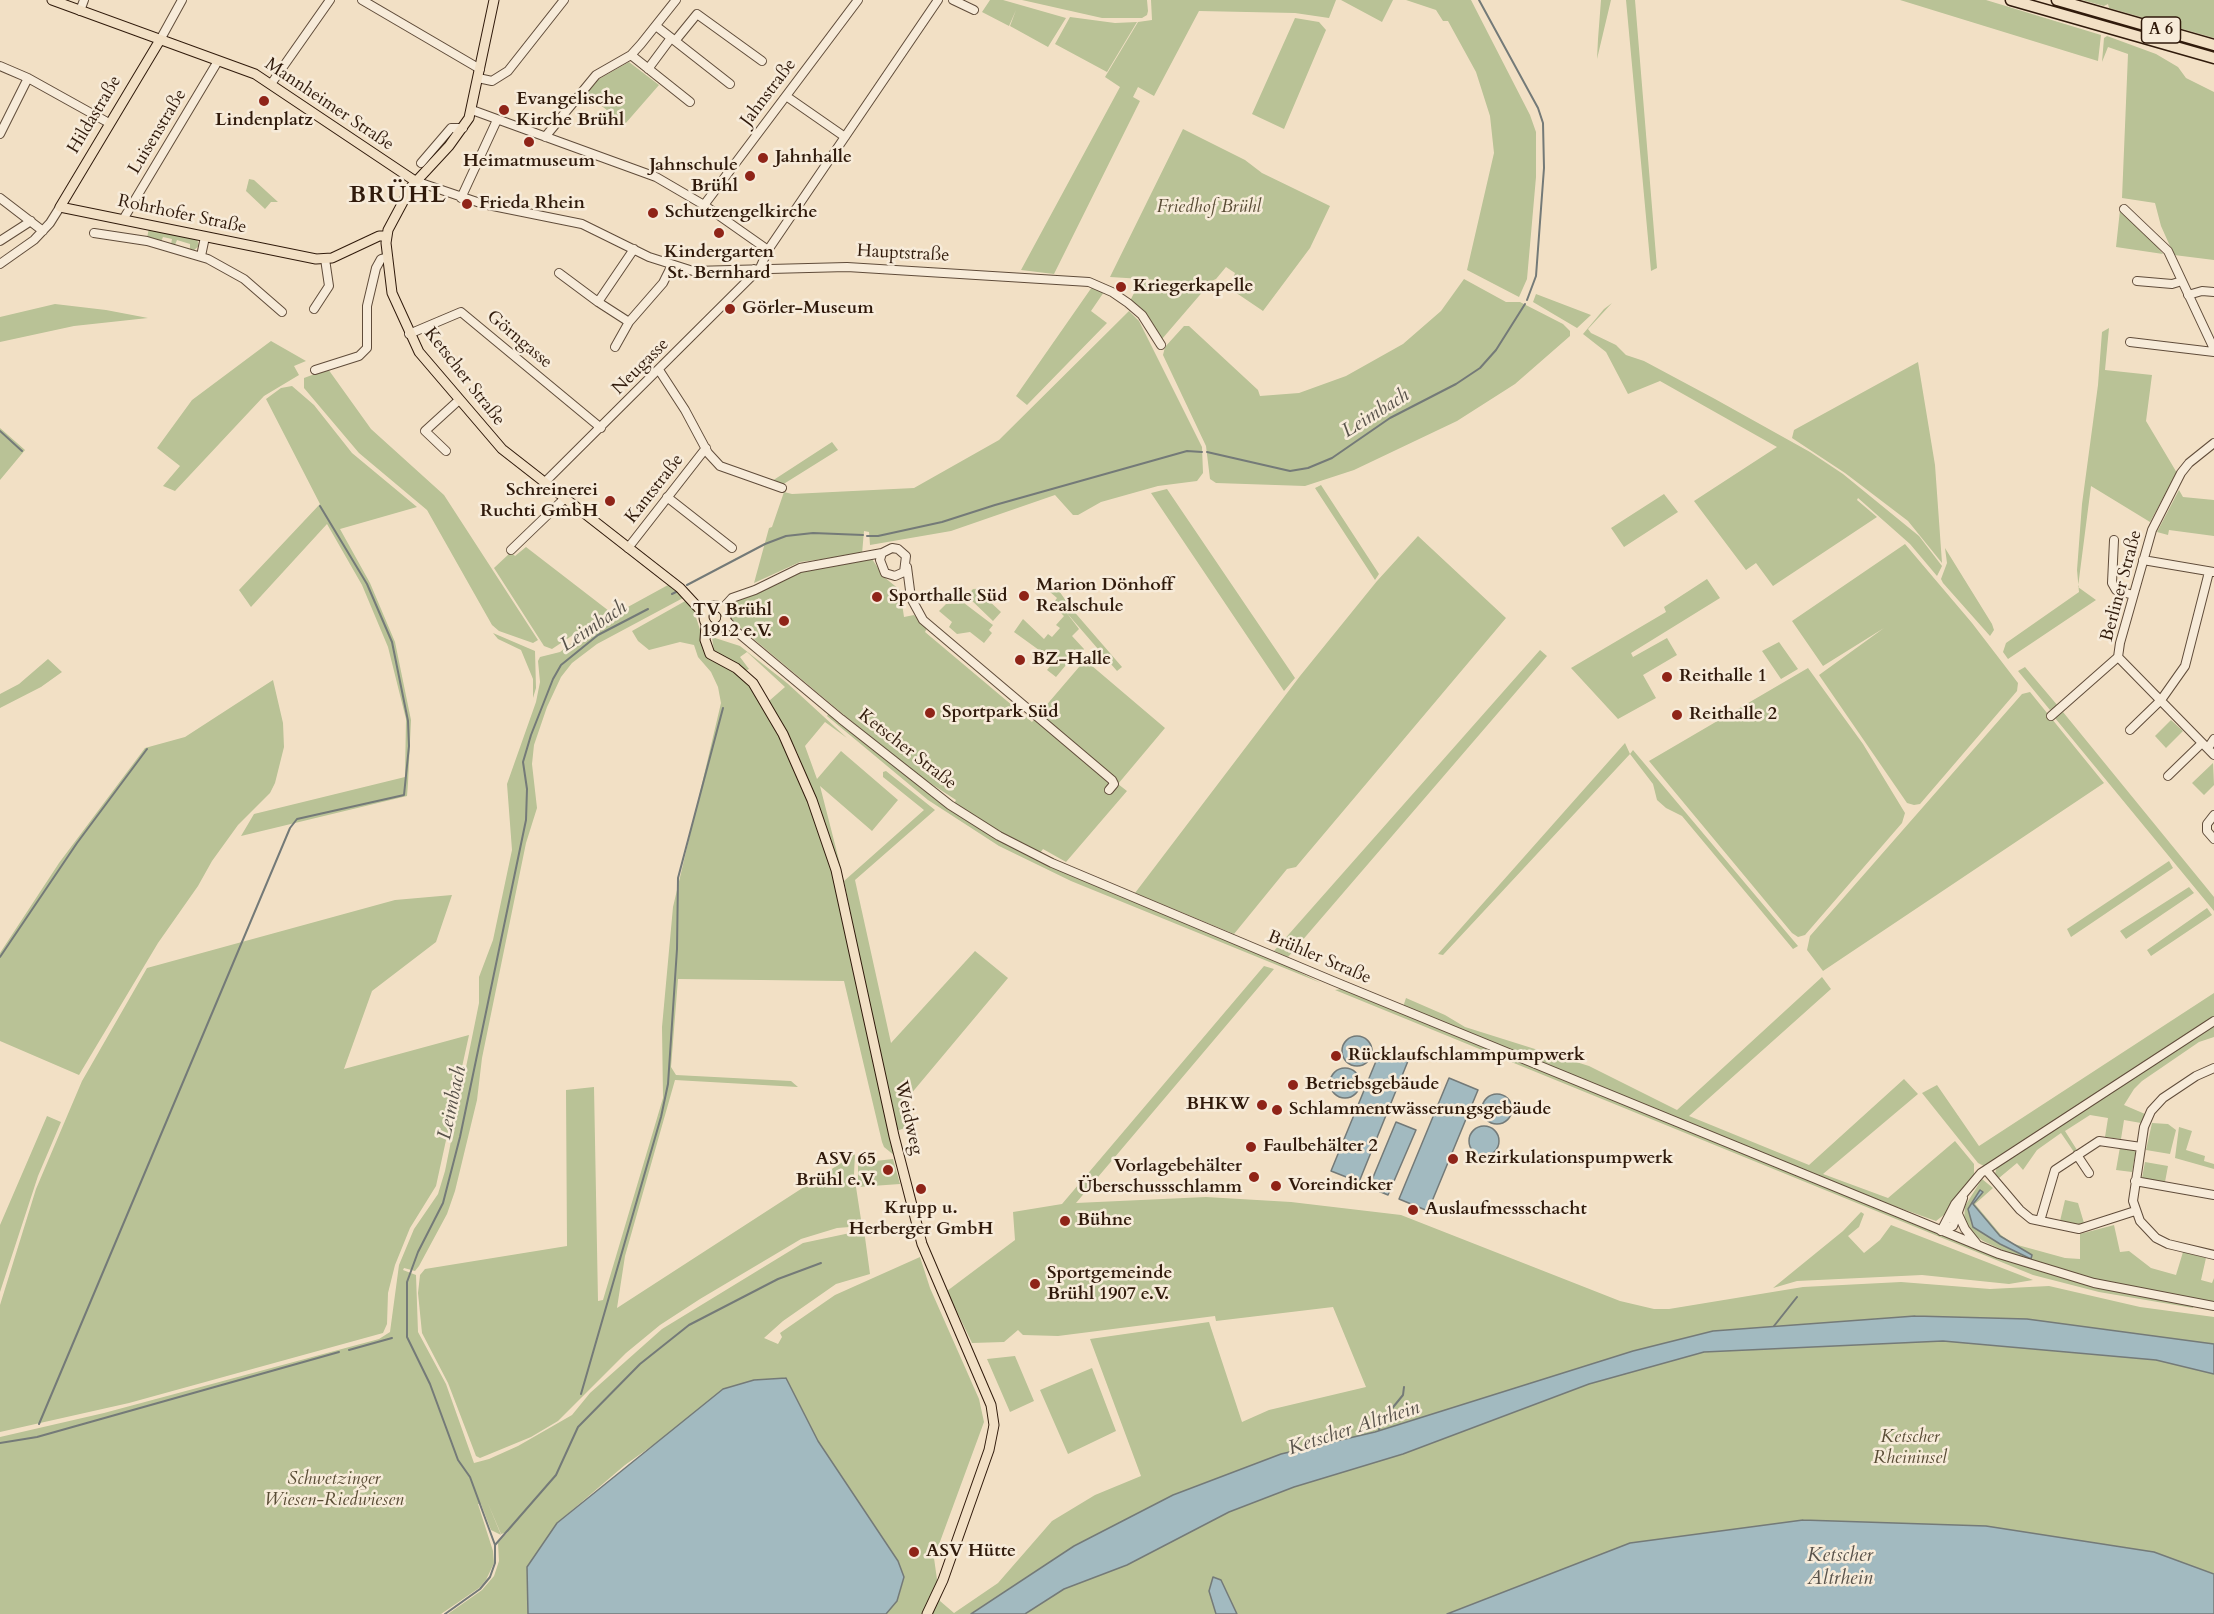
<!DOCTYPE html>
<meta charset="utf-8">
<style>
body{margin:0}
canvas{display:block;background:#f2e0c5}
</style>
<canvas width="2214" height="1614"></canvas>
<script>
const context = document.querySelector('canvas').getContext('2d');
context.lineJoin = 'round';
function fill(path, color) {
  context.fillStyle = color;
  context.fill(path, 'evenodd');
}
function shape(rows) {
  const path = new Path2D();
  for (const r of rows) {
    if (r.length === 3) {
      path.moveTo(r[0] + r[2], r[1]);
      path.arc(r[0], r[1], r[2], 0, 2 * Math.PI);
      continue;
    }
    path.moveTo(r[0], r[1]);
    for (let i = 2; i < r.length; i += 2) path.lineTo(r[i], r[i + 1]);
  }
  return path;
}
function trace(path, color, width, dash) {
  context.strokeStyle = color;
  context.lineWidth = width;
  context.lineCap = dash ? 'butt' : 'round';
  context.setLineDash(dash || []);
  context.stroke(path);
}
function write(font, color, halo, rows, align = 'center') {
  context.font = font + ' Cardo,serif';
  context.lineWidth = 5;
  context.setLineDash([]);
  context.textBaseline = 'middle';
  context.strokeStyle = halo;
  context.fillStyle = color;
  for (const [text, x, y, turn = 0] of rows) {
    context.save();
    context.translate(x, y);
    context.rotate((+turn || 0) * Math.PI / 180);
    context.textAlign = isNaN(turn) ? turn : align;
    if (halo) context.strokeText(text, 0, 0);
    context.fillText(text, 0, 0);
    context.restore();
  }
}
fill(shape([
 [990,0,1003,0,1066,18,1048,47,1010,26,1016,10,1009,26,982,12],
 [1022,0,1147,0,1148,11,1147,15,1142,18,1102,18],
 [1151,0,1336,0,1329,18,1295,13,1199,11,1154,96,1138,87,1133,97,1140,101,1054,274,1021,270,1120,87,1105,77,1138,22,1152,20],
 [1341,0,1393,0,1382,22],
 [1406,0,1471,0,1530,115,1536,132,1536,177,1527,279,1519,297,1467,270,1494,153,1490,116,1476,72,1448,21,1443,21,1436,10],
 [1601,0,1611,0,1597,59,1598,39],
 [1626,0,1635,0,1657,268,1651,271],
 [1900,0,1986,0,2101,35,2098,61],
 [2082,0,2214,0,2214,38,2109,8,2108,4,2104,6],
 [1070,17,1115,23,1137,22,1107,72,1055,44],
 [1295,18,1319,22,1326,30,1284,129,1252,114],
 [2107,36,2156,54,2178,67,2186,78,2214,92,2214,260,2174,255,2161,226,2155,203,2122,198,2128,54,2108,47,2102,62,2104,38],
 [629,62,659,85,625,124,586,94,599,79],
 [1183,129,1245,160,1262,173,1330,206,1310,248,1263,311,1229,288,1235,273,1226,267,1216,279,1207,283,1110,277],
 [249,179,254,180,278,202,271,202,265,209,246,191],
 [2120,210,2154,243,2163,254,2116,247],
 [149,228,197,239,199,246,194,250,190,249,190,244,177,240,175,245,171,244,172,239,163,237,161,242,147,238],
 [1464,279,1506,302,1520,302,1563,324,1570,331,1570,336,1515,384,1457,421,1354,470,1305,486,1216,483,1210,479,1206,446,1163,355,1165,347,1184,326,1189,326,1258,390,1260,396,1299,393,1346,376,1403,344,1441,311],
 [1136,282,1201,287,1205,289,1162,339,1157,338,1130,301,1135,291],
 [1092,287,1104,292,1091,311,1107,323,1027,405,1016,396],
 [1536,294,1591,315,1577,328,1533,302],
 [1612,303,1588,329,1591,333,1616,345,1626,355,1644,361,1715,399,1810,452,1843,474,1919,536,1942,566,1937,576,1910,544,1858,498,1857,500,1877,517,1773,586,1756,563,1746,570,1694,501,1777,447,1660,381,1628,394,1606,352,1583,334,1604,309],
 [55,304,106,310,148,318,74,326,0,342,0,317],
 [1129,311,1139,321,1202,447,1203,473,1197,481,1158,486,1101,502,1078,515,1073,515,1055,495,951,531,870,545,869,532,864,531,862,554,800,562,754,583,769,528,772,527,784,492,792,494,914,488,999,440],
 [2109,328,2105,370,2152,375,2146,421,2177,473,2150,522,2091,486,2078,587,2096,600,2008,659,2003,652,2006,643,2079,592,2077,570,2082,504,2098,385,2102,332],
 [271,341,306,361,294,366,299,375,264,396,175,491,163,486,180,466,157,448,192,400],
 [1918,362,1935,465,1942,563,1908,521,1845,473,1792,438,1794,430],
 [328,369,371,429,444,495,538,640,533,643,499,631,492,625,427,510,359,453,304,388,304,378],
 [292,386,314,405,352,453,417,507,340,529,370,583,395,642,411,720,408,783,407,796,241,836,254,814,405,777,406,719,388,647,362,585,327,524,251,607,239,590,320,504,266,399,281,388],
 [0,428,25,450,0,480],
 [832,442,838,450,782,485,772,481],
 [1321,485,1379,574,1375,580,1315,488],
 [1167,489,1295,678,1284,691,1151,493],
 [2179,490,2183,497,2214,500,2214,536,2169,530,2168,535,2157,532],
 [1664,494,1678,512,1624,547,1611,528],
 [1418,536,1506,618,1296,867,1287,869,1234,934,1135,893,1300,676,1377,581],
 [1905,544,1972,623,2018,683,2017,691,1920,804,1914,805,1907,803,1819,675,1884,628,1823,666,1792,621],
 [526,547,609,611,552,649,544,646,494,568,511,552,515,556],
 [1945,548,1992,624,1994,630,1990,636,1943,583,1941,579,1947,563],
 [870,556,884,577,900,590,904,617,914,615,927,628,925,632,1032,722,1085,660,1165,728,1118,784,1127,791,1066,862,1043,849,1040,853,1017,842,954,804,956,800,907,768,731,620,732,606,739,599,801,571],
 [1050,578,1071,608,1122,667,1117,671,1066,612,1079,629,1072,636,1084,649,1074,661,1071,659,1056,677,1047,670,1052,664,1048,661,1050,658,1014,632,1023,619,1044,639,1048,634,1052,637,1060,628,1056,625,1064,616,1052,605,1057,598,1043,586],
 [1707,579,1720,598,1631,653,1633,657,1667,638,1677,655,1643,675,1656,698,1618,719,1571,668,1666,612,1664,607],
 [668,585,683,598,597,644,572,663,561,677,547,707,534,745,532,764,537,808,526,843,482,1058,477,1100,455,1191,447,1214,419,1266,415,1271,404,1268,403,1270,416,1275,418,1332,446,1384,474,1463,489,1459,518,1446,572,1415,590,1393,662,1329,803,1243,864,1230,870,1274,836,1284,783,1321,764,1338,778,1344,782,1337,780,1333,835,1295,920,1257,930,1288,979,1399,984,1422,934,1558,940,1601,954,1613,998,1583,1052,1521,1095,1495,1141,1476,1090,1339,1209,1322,1242,1422,1269,1410,1366,1387,1333,1307,1216,1321,1215,1316,1058,1336,1023,1335,1018,1330,1004,1342,972,1343,947,1291,1015,1240,1013,1212,1062,1204,1264,966,1274,969,1076,1203,1206,1197,1291,1202,1401,1215,1620,1301,1654,1309,1669,1309,1803,1287,1901,1282,1990,1289,2049,1286,2140,1307,2214,1317,2214,1614,886,1614,897,1601,904,1578,898,1561,818,1441,786,1378,688,1420,625,1465,557,1523,528,1614,448,1614,482,1590,494,1576,499,1561,498,1543,508,1532,501,1534,487,1501,501,1535,491,1530,481,1504,478,1504,493,1551,494,1563,486,1580,479,1588,441,1614,0,1614,0,1437,104,1413,379,1339,390,1332,399,1265,414,1229,438,1194,445,1171,479,1003,479,977,493,940,512,850,507,784,536,702,540,682,538,661,540,657,560,652,595,625],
 [993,588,993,593,988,594,987,599,1001,612,993,621,967,596,973,589],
 [687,600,693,608,702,636,705,654,712,661,733,671,747,682,774,724,803,784,831,863,895,1156,884,1147,882,1142,844,981,678,979,671,1067,676,1075,791,1081,798,1087,675,1080,625,1256,617,1308,855,1154,854,1174,862,1226,837,1228,801,1239,700,1299,660,1325,626,1353,558,1421,531,1437,480,1458,476,1456,448,1383,422,1333,418,1293,420,1275,425,1269,567,1246,566,1090,594,1087,598,1301,603,1300,663,1098,662,1027,673,907,721,703,718,687,711,672,698,657,694,645,680,642,649,650,638,641,632,631],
 [964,603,993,625,989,630,992,633,984,643,970,632,957,634,949,627,952,622,939,611,946,604],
 [493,633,535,651,536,688,533,698,533,679,521,650,498,639],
 [712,637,740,646,787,683,847,738,825,722,805,746,817,779,841,751,898,800,872,831,820,786,841,868,797,752,769,701,785,687,747,652,740,657,749,669,745,671,714,652],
 [1779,642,1798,669,1781,679,1762,651],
 [1540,650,1547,656,1288,957,1274,951],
 [48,659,62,672,41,687,0,708,0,694,19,684],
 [2025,667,2058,706,2050,710,2018,671],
 [1808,668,1863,744,1905,813,1902,823,1805,935,1798,937,1792,933,1649,761],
 [273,680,283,723,284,747,275,783,270,793,238,825,212,861,198,886,158,943,79,1075,0,1041,0,953,59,863,145,748,185,737],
 [2030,692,2104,783,1823,971,1807,950,1810,936,2022,694],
 [2063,712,2214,897,2214,911,2055,718],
 [829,713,960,816,1003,842,1056,869,1271,958,1321,983,1071,881,999,846,928,800,827,716],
 [2171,720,2183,731,2166,748,2155,736],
 [1625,743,1630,754,1633,750,1798,946,1793,949,1682,816,1666,808,1657,800,1653,784,1630,754,1443,955,1438,954],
 [2213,763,2214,785,2204,795,2192,783],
 [886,771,935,810,855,880,891,1043,975,951,1008,978,905,1101,906,1113,912,1122,911,1126,896,1131,844,881,924,810,883,777,883,772],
 [2169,861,2173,868,2071,937,2067,929],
 [2189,887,2194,893,2126,939,2120,931],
 [452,895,436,942,372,991,344,1069,469,1035,436,1186,410,1228,395,1265,388,1293,387,1324,383,1333,129,1403,0,1432,0,1305,36,1189,82,1081,147,968,395,900],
 [2207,908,2212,915,2151,956,2147,950],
 [1822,977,1831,989,1689,1116,1809,1165,1904,1079,1918,1094,1823,1174,1888,1198,1955,1141,1974,1164,1974,1176,1945,1214,1936,1221,1883,1202,1403,1007,1406,998,1445,1015,1465,1027,1589,1066,1677,1110],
 [1341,989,1984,1252,2060,1277,2194,1304,2193,1308,2099,1292,2033,1275,1335,990],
 [2214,993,2214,1016,1984,1166,1978,1163,1922,1093,1937,1085,1979,1146],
 [2214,1024,2214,1037,2199,1042,2142,1081,2134,1089,2124,1105,2145,1114,2141,1123,2124,1120,2121,1139,2105,1137,2108,1118,2090,1115,2065,1131,2077,1150,2074,1152,2061,1133,2037,1150,2023,1170,2017,1163,1999,1178,1995,1174,1997,1166],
 [47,1116,61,1122,38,1176,0,1292,0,1225],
 [2152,1123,2168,1124,2176,1130,2170,1154,2146,1150],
 [2179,1127,2192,1131,2186,1150,2205,1156,2204,1161,2214,1164,2214,1169,2175,1158],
 [2120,1147,2136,1149,2132,1172,2116,1170],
 [893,1159,900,1184,858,1187,858,1163],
 [2145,1162,2168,1166,2165,1182,2142,1178],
 [1982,1179,1993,1188,1975,1204,2001,1235,2014,1244,2065,1258,2080,1259,2080,1234,2114,1225,2120,1252,2129,1251,2151,1268,2176,1275,2183,1252,2206,1258,2201,1280,2212,1283,2214,1278,2214,1302,2078,1276,2024,1260,1983,1241,1971,1233,1964,1220,1965,1206],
 [2065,1200,2078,1203,2084,1223,2078,1225,2060,1221],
 [1861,1212,1864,1214,1859,1227,1848,1236,1864,1253,1880,1240,1891,1225,2033,1280,2009,1284,1922,1275,1797,1281,1773,1288,1843,1231],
 [1015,1356,1034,1401,1010,1412,987,1359],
 [1092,1368,1116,1431,1068,1454,1040,1390]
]), '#b9c296');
const water = shape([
 [1357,1051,15],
 [1381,1049,1408,1061,1359,1182,1331,1171,1381,1049],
 [1345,1083,15],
 [1449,1078,1478,1090,1428,1211,1399,1199,1449,1078],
 [1497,1109,15],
 [1396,1122,1416,1130,1388,1195,1369,1187,1396,1122],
 [1484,1141,15],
 [1980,1190,1983,1192,1973,1204,2000,1236,2032,1255,2031,1259,2000,1244,1973,1227,1968,1209,1980,1190],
 [1915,1316,2027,1319,2214,1344,2214,1374,2156,1360,1943,1341,1704,1352,1589,1384,1403,1454,1294,1487,1229,1512,1127,1565,1064,1589,1025,1614,971,1614,1074,1546,1173,1495,1281,1454,1375,1432,1633,1351,1713,1331,1915,1316],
 [786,1378,818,1441,898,1561,904,1577,897,1601,886,1614,528,1614,527,1567,557,1523,723,1389,754,1380,786,1378],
 [1803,1520,1986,1526,2154,1552,2214,1574,2214,1614,1447,1614,1630,1543,1803,1520],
 [1213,1577,1221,1580,1237,1614,1216,1614,1209,1591,1213,1577]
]);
fill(water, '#a2bac0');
trace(water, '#747a78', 1.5);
trace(shape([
 [1479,0,1538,108,1543,123,1544,168,1536,276,1527,300],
 [0,431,22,451],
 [1207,452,1290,471,1308,468,1332,458,1390,418,1456,384,1480,368,1496,350,1525,304],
 [867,536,878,536,942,522,995,505,1187,451,1202,452],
 [687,585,765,544,786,536,813,533,863,535],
 [672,594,676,592],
 [0,957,77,843,147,749],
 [1774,1326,1797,1297],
 [349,1350,392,1338],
 [581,1394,661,1117,668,1084,677,949,678,878,723,708],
 [39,1424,290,828,297,819,404,795,409,746,408,721,392,642,367,584,320,506],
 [1379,1430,1381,1422,1403,1395,1404,1387],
 [0,1443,37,1437,339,1352],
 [495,1545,556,1475,578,1427,640,1364,689,1325,778,1279,821,1263],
 [445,1614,480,1589,490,1577,495,1563,495,1545,470,1477,458,1460,430,1384,407,1337,407,1282,418,1252,443,1203,460,1137,526,820,527,789,523,762,531,735,553,679,561,665,598,635,648,609]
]), '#747a78', 2);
const minor = shape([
 [362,0,480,69],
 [953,0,974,10],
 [80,11,84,0],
 [656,26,730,84],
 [160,40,182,0],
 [675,41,697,14,762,61],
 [631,55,690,102],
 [0,66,28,78,109,123],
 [648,69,671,38],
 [478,78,492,81,508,71,564,0],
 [271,84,330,0],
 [786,96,845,137],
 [472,110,656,177,704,205,768,250],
 [0,134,28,78],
 [545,137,596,75,631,55,641,44,676,0],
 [421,163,451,128,463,128],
 [415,181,483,204,582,224,649,257,693,271,847,267,1089,282,1112,292,1128,303,1142,315,1161,345],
 [0,198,43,231],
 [461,198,497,120],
 [704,205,858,0],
 [2124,209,2168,251,2214,349],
 [124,218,218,61],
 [94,233,147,241,208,259,244,279,282,312],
 [0,241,31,221],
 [634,249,598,302,629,322,663,283,672,265],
 [201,256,205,237],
 [0,264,34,240,50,223,60,207],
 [760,268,768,250,938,0],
 [559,273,598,302],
 [2137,281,2172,284,2182,281],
 [2188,295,2202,291,2214,292],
 [314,309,329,286,325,259],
 [409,334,461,312,601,428],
 [2130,342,2214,352],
 [615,347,629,322],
 [315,370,359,356,367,348,367,306,376,268,381,259,388,257],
 [659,370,685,410,708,453,720,466,782,488],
 [2214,443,2189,463,2181,473,2152,530,2120,643,2118,657,2214,755],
 [446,451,425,431,459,400],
 [544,483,752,276,754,269],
 [667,497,732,548],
 [2114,540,2112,583,2116,590,2133,595],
 [628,548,706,448],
 [511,550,564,499],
 [2143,560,2214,572],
 [907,567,911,598,923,620,1112,780,1114,784,1109,790],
 [722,609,732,598,755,590,800,568,882,553,892,548,898,549,906,556,904,572,895,576,885,573,880,560,882,553],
 [725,619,737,632,841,719,950,805,999,836,1052,863,1333,981,1999,1254,2094,1283,2214,1306],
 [2051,716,2118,657],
 [2130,730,2161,700,2185,666,2209,572],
 [2208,748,2214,739],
 [2168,776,2201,744],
 [2214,815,2207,824,2207,831,2214,839],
 [2214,1068,2196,1076,2163,1098,2151,1111,2144,1127,2133,1201,2140,1221,2156,1238,2168,1244,2214,1255],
 [2077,1155,2089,1173],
 [1986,1170,2020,1210,2031,1219,2079,1229,2135,1211],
 [2135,1181,2214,1195],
 [1958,1214,1965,1229,1977,1244],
 [2040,1221,2055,1170,2099,1141,2141,1147],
 [1942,1230,1953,1226,1963,1198],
 [1941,1231,1955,1204,1981,1173,2214,1021]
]);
const major = shape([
 [52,0,255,74,415,181],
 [494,0,469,118,449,146,411,187,388,230,386,243,392,293,419,352,502,449,680,588,704,614],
 [160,40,60,207,316,259,332,258,379,236,387,236],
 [715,617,11],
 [706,624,705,640,710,654,736,668,753,683,783,734,812,800,836,870,894,1136,922,1244,991,1405,994,1425,989,1450,943,1580,927,1614]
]);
const highway = shape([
 [2011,0,2214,58],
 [2057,0,2214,45]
]);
trace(minor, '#604c3a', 10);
trace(major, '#301a0b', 11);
trace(highway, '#301a0b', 13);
trace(minor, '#f7ebd9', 8);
trace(major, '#f2e0c5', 9);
trace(highway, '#f2e0c5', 10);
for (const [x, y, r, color] of [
 [264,101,6,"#8f2418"],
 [504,110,6,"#8f2418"],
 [529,142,6,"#8f2418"],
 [763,158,6,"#8f2418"],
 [750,176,6,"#8f2418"],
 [467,204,6,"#8f2418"],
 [653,213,6,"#8f2418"],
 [719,233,6,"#8f2418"],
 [1121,287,6,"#8f2418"],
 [730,309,6,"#8f2418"],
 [610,501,6,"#8f2418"],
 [1024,596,6,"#8f2418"],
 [877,597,6,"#8f2418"],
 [784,621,6,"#8f2418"],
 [1020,660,6,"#8f2418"],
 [1667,677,6,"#8f2418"],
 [930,713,6,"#8f2418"],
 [1677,715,6,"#8f2418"],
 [1336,1056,6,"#8f2418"],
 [1293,1085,6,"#8f2418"],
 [1262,1105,6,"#8f2418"],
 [1277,1110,6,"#8f2418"],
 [1251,1147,6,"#8f2418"],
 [1453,1159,6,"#8f2418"],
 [888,1170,6,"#8f2418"],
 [1254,1177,6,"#8f2418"],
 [1276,1186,6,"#8f2418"],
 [921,1189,6,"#8f2418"],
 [1413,1210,6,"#8f2418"],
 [1065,1221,6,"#8f2418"],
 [1035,1284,6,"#8f2418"],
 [914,1552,6,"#8f2418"]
]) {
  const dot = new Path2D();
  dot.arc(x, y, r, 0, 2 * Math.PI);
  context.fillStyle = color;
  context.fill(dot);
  trace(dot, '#f7ebd9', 2);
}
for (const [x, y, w] of [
 [2161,30,39]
]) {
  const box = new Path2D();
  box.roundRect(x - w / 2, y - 13, w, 26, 4.5);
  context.fillStyle = '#f7ebd9';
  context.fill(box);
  trace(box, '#301a0b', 1.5);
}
write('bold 16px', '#301a0b', null, [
 ["A 6",2161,30]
]);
write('18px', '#301a0b', '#f7ebd9', [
 ["Jahnstraße",769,93,-53],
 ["Mannheimer Straße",329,105,34],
 ["Hildastraße",95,115,-59],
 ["Luisenstraße",158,132,-59],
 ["Rohrhofer Straße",182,215,12],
 ["Hauptstraße",903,254,3],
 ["Görngasse",519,340,40],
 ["Neugasse",641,367,-45],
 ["Ketscher Straße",464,377,52],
 ["Kantstraße",655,489,-52],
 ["Berliner Straße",2122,586,-75],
 ["Ketscher Straße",907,750,38],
 ["Brühler Straße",1319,958,23],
 ["Weidweg",908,1118,77]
]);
write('bold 18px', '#301a0b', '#f7ebd9', [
 ["Evangelische",516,100],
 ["Kirche Brühl",516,121],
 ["Lindenplatz",264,121,"center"],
 ["Jahnhalle",775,158],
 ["Heimatmuseum",529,162,"center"],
 ["Jahnschule",738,166,"right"],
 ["Brühl",738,187,"right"],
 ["Frieda Rhein",479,204],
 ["Schutzengelkirche",665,213],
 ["Kindergarten",719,253,"center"],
 ["St. Bernhard",719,274,"center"],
 ["Kriegerkapelle",1133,287],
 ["Görler-Museum",742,309],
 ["Schreinerei",598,491,"right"],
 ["Ruchti GmbH",598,512,"right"],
 ["Marion Dönhoff",1036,586],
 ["Realschule",1036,607],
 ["Sporthalle Süd",889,597],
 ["TV Brühl",772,611,"right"],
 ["1912 e.V.",772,632,"right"],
 ["BZ-Halle",1032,660],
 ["Reithalle 1",1679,677],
 ["Sportpark Süd",942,713],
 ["Reithalle 2",1689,715],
 ["Rücklaufschlammpumpwerk",1348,1056],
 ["Betriebsgebäude",1305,1085],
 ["BHKW",1250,1105,"right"],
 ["Schlammentwässerungsgebäude",1289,1110],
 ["Faulbehälter 2",1263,1147],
 ["Rezirkulationspumpwerk",1465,1159],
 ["ASV 65",876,1160,"right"],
 ["Brühl e.V.",876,1181,"right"],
 ["Vorlagebehälter",1242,1167,"right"],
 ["Überschussschlamm",1242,1188,"right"],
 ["Voreindicker",1288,1186],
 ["Krupp u.",921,1209,"center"],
 ["Herberger GmbH",921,1230,"center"],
 ["Auslaufmessschacht",1425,1210],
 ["Bühne",1077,1221],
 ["Sportgemeinde",1047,1274],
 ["Brühl 1907 e.V.",1047,1295],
 ["ASV Hütte",926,1552]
], 'left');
write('italic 18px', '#594c35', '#f7ebd9', [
 ["Friedhof Brühl",1209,208],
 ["Ketscher",1910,1438],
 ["Rheininsel",1910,1459],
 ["Schwetzinger",334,1480],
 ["Wiesen-Riedwiesen",334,1501]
]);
write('italic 20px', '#58524a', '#f7ebd9', [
 ["Leimbach",1376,414,-32],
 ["Leimbach",594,627,-34],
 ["Leimbach",453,1103,-78],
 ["Ketscher Altrhein",1354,1429,-18],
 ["Ketscher",1840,1556],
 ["Altrhein",1840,1579]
]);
context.letterSpacing = '1.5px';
write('bold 24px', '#301a0b', '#f7ebd9', [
 ["BRÜHL",398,196]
]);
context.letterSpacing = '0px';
</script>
